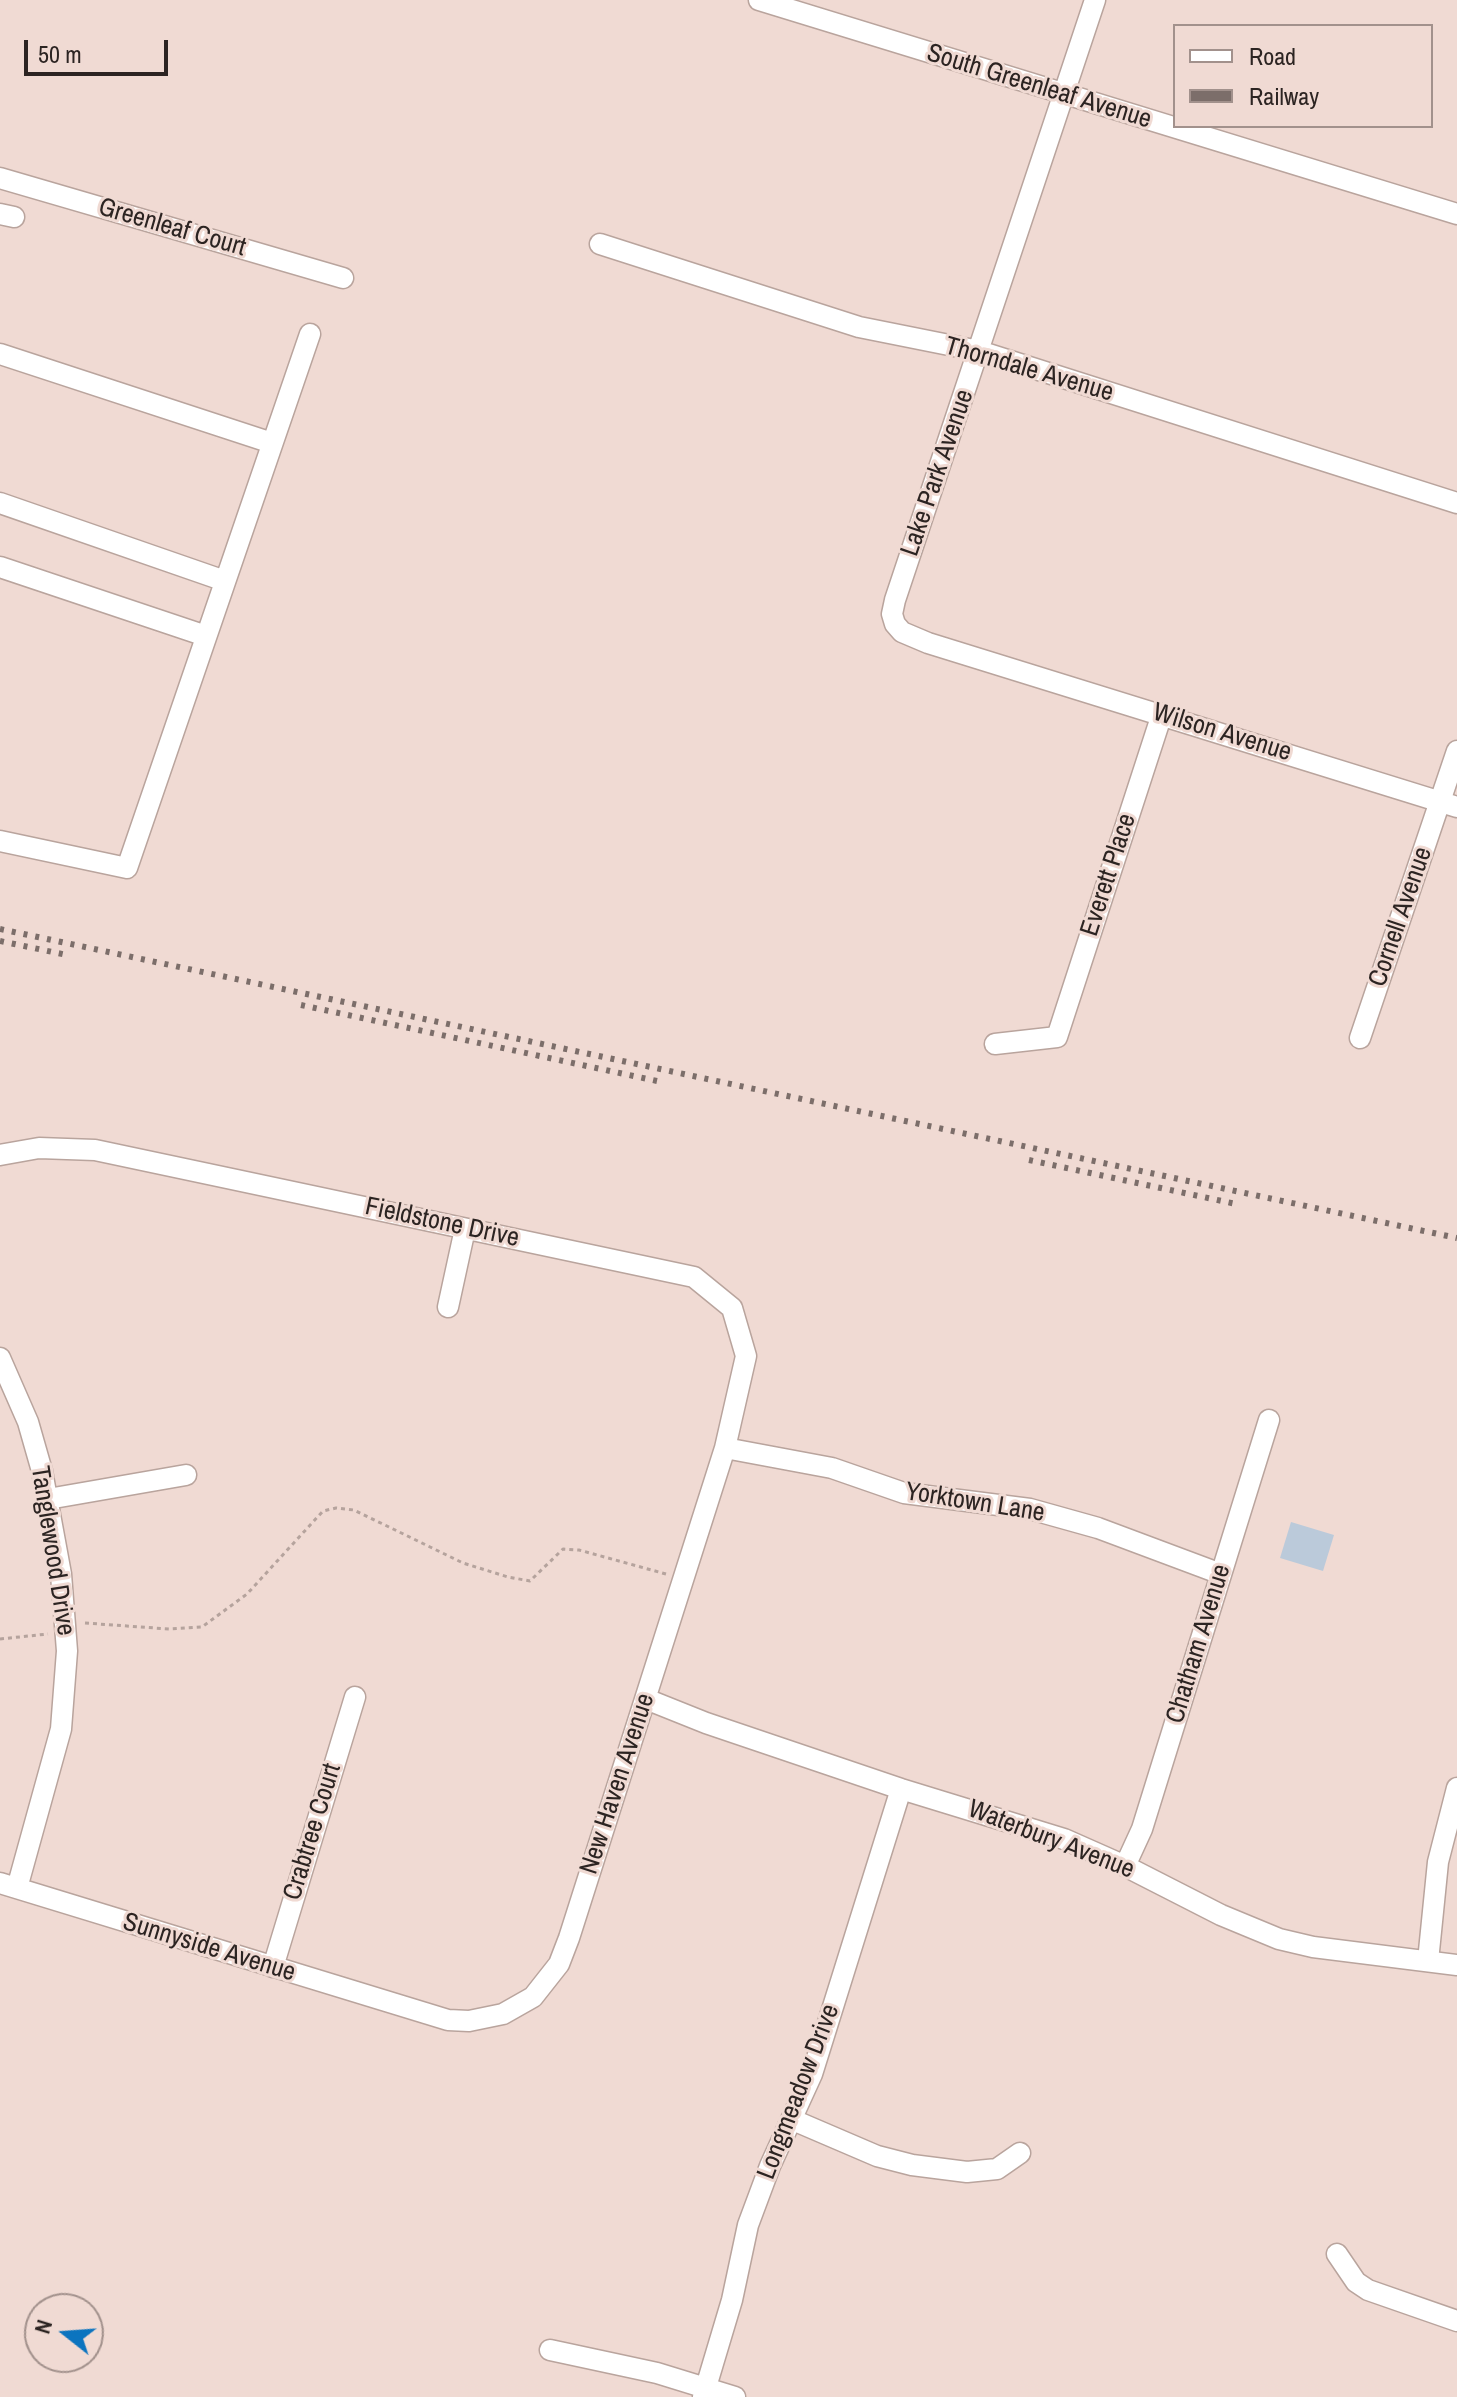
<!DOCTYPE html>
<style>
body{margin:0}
#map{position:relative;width:1457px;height:2397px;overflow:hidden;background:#f0dad3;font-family:"Archivo Narrow",sans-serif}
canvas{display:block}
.legend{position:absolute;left:1173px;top:24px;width:260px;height:104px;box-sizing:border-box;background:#f0dad3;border:2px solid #a2918c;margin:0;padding:10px 14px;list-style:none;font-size:24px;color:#2c2422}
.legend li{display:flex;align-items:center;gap:16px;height:40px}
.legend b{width:40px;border:2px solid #a2918c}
.north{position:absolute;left:24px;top:2293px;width:80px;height:80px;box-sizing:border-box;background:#f0dad3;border:2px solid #a2918c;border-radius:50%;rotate:287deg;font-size:22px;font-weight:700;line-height:32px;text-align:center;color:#2c2422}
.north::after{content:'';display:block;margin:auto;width:28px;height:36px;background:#0c74bf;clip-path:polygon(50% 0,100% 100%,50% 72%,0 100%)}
.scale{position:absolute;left:24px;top:40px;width:144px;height:36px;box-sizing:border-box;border:4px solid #2c2422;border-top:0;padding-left:10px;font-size:24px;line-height:28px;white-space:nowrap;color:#2c2422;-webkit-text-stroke:6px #f0dad3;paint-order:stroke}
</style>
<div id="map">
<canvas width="1457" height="2397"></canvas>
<ul class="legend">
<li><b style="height:10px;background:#fff"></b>Road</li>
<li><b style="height:10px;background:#7c6e6a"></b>Railway</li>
</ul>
<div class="north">N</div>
<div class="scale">50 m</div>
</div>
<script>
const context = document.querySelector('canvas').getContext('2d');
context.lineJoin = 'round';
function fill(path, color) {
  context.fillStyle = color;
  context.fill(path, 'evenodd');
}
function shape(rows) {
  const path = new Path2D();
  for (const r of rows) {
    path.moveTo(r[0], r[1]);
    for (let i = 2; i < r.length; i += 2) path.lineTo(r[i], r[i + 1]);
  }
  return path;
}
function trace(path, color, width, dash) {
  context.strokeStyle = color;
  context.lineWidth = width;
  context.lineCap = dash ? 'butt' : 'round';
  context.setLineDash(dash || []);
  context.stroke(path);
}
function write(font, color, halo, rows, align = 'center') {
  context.font = font + ' "Archivo Narrow",sans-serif';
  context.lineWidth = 6;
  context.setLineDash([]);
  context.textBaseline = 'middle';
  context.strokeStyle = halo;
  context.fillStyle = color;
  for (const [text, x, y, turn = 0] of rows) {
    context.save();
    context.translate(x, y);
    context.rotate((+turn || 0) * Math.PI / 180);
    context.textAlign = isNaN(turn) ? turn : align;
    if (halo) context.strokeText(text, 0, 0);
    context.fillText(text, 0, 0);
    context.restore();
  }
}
fill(shape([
 [1291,1522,1334,1535,1323,1571,1280,1558]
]), '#bbcada');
const minor = shape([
 [759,0,1457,214],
 [1095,0,895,600,892,614,895,624,902,632,928,643,1457,807],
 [0,178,343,278],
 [0,214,14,217],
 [600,244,859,327,979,351,1457,503],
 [0,354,272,443],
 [0,503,225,581],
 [0,567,206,636],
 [0,841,127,868,310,334],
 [1360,1038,1457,751],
 [995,1044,1057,1037,1162,714],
 [0,1155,39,1148,95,1150,694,1277,732,1308,746,1356,725,1448,569,1938,559,1964,533,1997,503,2014,469,2021,448,2020,0,1883],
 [448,1307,465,1229],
 [0,1358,28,1422,42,1471,61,1574,67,1651,61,1729,17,1888],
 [725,1448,832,1468,904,1493,1030,1509,1098,1528,1221,1574],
 [48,1499,186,1475],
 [646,1699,706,1723,901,1789,1064,1839,1125,1866,1221,1915,1279,1939,1313,1947,1457,1965],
 [1125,1866,1142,1829,1269,1420],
 [1428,1961,1438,1862,1457,1788],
 [273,1967,355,1697],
 [793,2120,877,2156,912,2165,967,2172,997,2169,1020,2153],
 [1337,2254,1356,2282,1368,2290,1457,2321],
 [550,2350,657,2373,735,2397],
 [703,2397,732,2300,748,2225,770,2166,812,2074,901,1789]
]);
trace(minor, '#b9a49d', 23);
trace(shape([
 [85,1623,169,1629,202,1627,247,1594,323,1511,336,1508,354,1510,463,1563,508,1577,530,1581,563,1549,579,1550,666,1574],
 [0,1639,48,1634]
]), '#b5a39d', 3, [4, 4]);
trace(minor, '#fff', 20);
trace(shape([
 [0,929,1457,1238],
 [0,941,67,955],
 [301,1005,657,1081],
 [1029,1160,1236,1204]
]), '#7c6e6a', 6, [4, 8]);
write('26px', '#2c2422', '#f0dad3', [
 ["South Greenleaf Avenue",1039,87,17],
 ["Greenleaf Court",172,228,16],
 ["Thorndale Avenue",1029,370,16],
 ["Lake Park Avenue",938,473,-71],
 ["Wilson Avenue",1222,733,17],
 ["Everett Place",1109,875,-72],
 ["Cornell Avenue",1401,917,-71],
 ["Fieldstone Drive",442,1223,12],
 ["Yorktown Lane",975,1503,9],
 ["Tanglewood Drive",52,1551,81],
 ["Chatham Avenue",1199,1644,-73],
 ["New Haven Avenue",618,1784,-72],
 ["Crabtree Court",313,1832,-73],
 ["Waterbury Avenue",1051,1840,21],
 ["Sunnyside Avenue",209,1948,17],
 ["Longmeadow Drive",799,2092,-69]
]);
</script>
